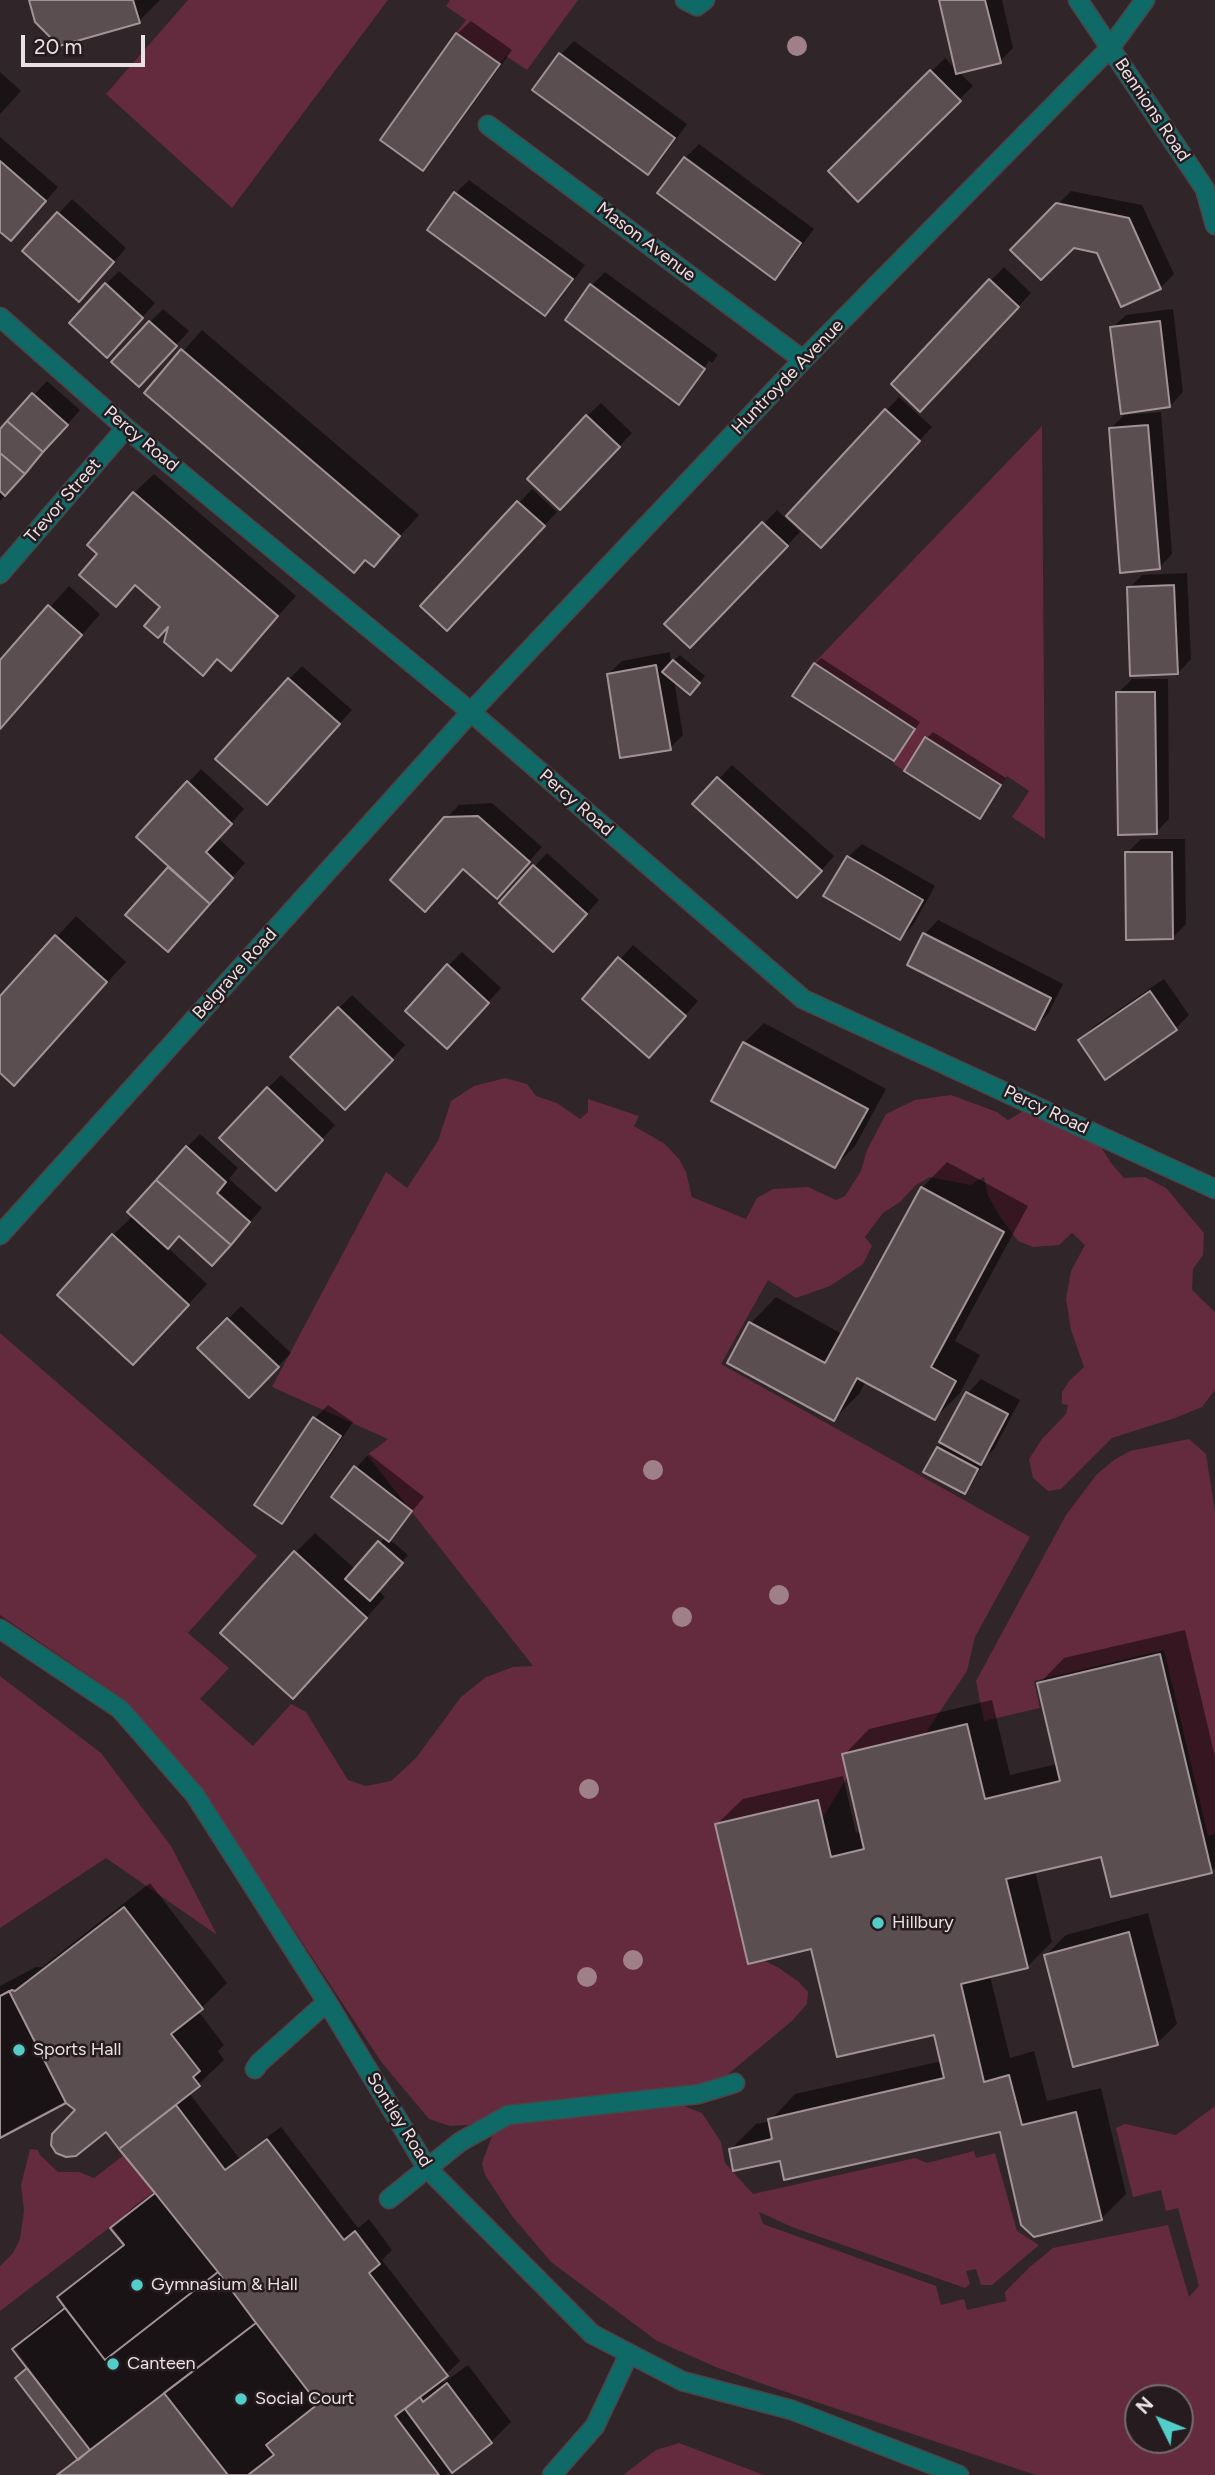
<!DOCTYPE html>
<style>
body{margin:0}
#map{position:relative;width:1215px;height:2475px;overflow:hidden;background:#302528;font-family:Figtree,sans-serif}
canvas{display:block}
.north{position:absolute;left:1124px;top:2384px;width:70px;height:70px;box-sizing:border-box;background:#261b1e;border:2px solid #746a6d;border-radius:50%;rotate:313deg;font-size:19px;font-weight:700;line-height:28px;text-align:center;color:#e9e1e3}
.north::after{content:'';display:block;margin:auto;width:24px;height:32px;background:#53cdca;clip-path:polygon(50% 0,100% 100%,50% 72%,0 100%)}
.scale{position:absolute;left:21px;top:35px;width:124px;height:32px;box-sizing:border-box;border:4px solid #e9e1e3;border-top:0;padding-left:9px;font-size:21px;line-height:24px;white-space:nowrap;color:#e9e1e3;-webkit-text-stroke:5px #261b1e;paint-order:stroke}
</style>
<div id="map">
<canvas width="1215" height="2475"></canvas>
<div class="north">N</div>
<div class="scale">20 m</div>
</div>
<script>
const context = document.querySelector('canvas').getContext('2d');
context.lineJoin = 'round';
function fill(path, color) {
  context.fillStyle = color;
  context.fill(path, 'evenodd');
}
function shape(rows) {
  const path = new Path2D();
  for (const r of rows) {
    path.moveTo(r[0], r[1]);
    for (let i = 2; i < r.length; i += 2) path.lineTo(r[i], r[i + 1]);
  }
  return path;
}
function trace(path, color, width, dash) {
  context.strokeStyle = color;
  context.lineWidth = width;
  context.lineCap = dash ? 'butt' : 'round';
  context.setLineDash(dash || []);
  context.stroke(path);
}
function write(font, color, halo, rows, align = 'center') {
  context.font = font + ' Figtree,sans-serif';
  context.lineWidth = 5;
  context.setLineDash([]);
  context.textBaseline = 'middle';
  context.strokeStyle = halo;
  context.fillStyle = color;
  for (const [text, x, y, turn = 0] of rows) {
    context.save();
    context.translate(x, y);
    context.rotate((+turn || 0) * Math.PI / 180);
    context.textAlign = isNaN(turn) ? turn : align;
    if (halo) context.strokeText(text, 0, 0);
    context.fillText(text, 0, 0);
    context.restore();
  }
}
fill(shape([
 [188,0,388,0,232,208,106,94],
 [450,0,578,0,527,70,506,56,500,64,456,33,466,20,446,6],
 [1042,426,1045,839,1012,817,1029,791,1007,776,1001,785,926,737,904,771,893,763,915,728,814,663],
 [505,1078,527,1084,536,1096,557,1103,580,1119,588,1112,588,1099,639,1116,634,1126,665,1144,679,1159,686,1172,692,1197,746,1219,757,1198,773,1189,808,1187,836,1200,845,1196,861,1171,867,1150,886,1114,915,1100,951,1095,997,1112,1008,1120,1025,1110,1096,1139,1111,1163,1124,1178,1145,1177,1166,1188,1204,1233,1203,1255,1193,1269,1192,1290,1215,1312,1215,1390,1202,1407,1175,1418,1112,1438,1061,1489,1048,1491,1033,1478,1029,1459,1042,1439,1066,1414,1068,1405,1062,1404,1062,1392,1070,1380,1084,1367,1071,1330,1066,1299,1071,1271,1085,1245,1072,1233,1059,1245,1033,1247,1018,1241,1001,1218,988,1196,984,1177,970,1185,930,1177,916,1185,900,1202,883,1213,865,1237,872,1246,863,1264,830,1286,796,1298,768,1280,721,1364,1030,1537,975,1637,967,1671,925,1734,842,1754,847,1778,822,1819,817,1800,716,1824,747,1963,763,1960,779,1968,799,1982,808,1992,807,2004,792,2021,721,2080,695,2089,507,2108,468,2125,450,2126,429,2119,382,2063,206,1797,125,1700,0,1615,0,1333,257,1556,188,1633,229,1668,200,1699,253,1746,291,1704,306,1712,348,1780,366,1786,391,1781,416,1758,461,1697,486,1677,513,1667,533,1666,367,1455,388,1439,272,1387,386,1172,407,1188,438,1141,451,1101,474,1086],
 [1189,1439,1206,1454,1215,1511,1215,1834,1208,1836,1164,1650,1034,1681,1040,1708,984,1721,976,1681,1066,1515,1097,1474,1114,1460,1130,1451],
 [0,1676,101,1753,171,1846,217,1935,106,1858,0,1928],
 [676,2103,702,2113,721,2142,725,2163,753,2194,915,2158,927,2163,974,2151,976,2158,995,2153,1017,2231,1039,2245,992,2285,981,2285,976,2269,966,2271,970,2284,965,2288,792,2227,759,2212,763,2224,936,2286,941,2305,964,2299,967,2310,1006,2301,1005,2292,1031,2266,1053,2248,1168,2225,1189,2297,1199,2286,1178,2208,1166,2211,1161,2190,1133,2197,1116,2128,1125,2124,1176,2135,1215,2106,1215,2475,1036,2475,777,2389,718,2368,657,2341,551,2262,512,2216,485,2175,482,2163,492,2136,517,2120],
 [1138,2398,1180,2398,1180,2440,1138,2440],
 [30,2149,38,2150,40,2155,58,2172,79,2172,94,2178,124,2155,155,2193,0,2311,0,2266,13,2253,20,2239,24,2211,21,2185],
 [679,2443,764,2475,623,2475,656,2450]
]), '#642a3e');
fill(shape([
 [31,0,159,0,159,1,139,21],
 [940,0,1002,0,1013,48,1000,61,958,71,973,86,858,199,831,171,945,58,957,71],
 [471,21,512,50,436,155,423,169,382,140,457,34],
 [574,41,687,124,661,160,648,173,561,54],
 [0,72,21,91,0,114],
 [0,137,58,187,24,226,0,230],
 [699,144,814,229,788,264,775,277,659,193,685,158],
 [469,180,585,265,559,300,545,314,456,193],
 [1071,191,1142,205,1174,274,1160,288,1098,251,1074,246,1013,250],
 [72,199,126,248,93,286,25,251],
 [1004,267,1031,293,934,396,893,384],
 [119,271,155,303,120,342,106,284],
 [605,272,718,355,712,363,709,361,688,390,691,390,679,402,592,285],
 [163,309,189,331,152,371,150,322],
 [1173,309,1183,392,1170,406,1112,328,1126,315],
 [202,330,419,515,374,565,146,393],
 [47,381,80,410,0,501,0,432],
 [899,397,932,427,834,532,788,516],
 [601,403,632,433,560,508,587,416],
 [1161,412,1172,554,1159,568,1110,429,1124,415],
 [154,474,296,596,231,668,171,622,162,607,136,584,116,605,134,493],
 [532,489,557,512,461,615,423,606],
 [777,510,800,532,690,646,667,624],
 [1187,573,1191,659,1178,673,1129,588,1142,575],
 [69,586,100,614,0,730,0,663],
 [670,652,671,663,680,655,705,676,696,687,674,680,683,735,670,748,608,674,622,661],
 [821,658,920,722,894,759,815,664],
 [302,666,352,710,280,789,289,679],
 [1132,679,1168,679,1169,819,1156,832,1118,693],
 [933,732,1006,778,980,816,927,738],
 [732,765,834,856,811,882,695,804],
 [201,769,244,809,218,838,245,863,181,936,128,915,170,867,188,783],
 [492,803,542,847,510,883,464,867,445,819,459,805],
 [1141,839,1185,839,1186,924,1172,938,1127,853],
 [862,844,935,886,913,925,900,938,848,857],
 [547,853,599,900,566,936,534,867],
 [76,916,126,962,14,1083,0,1071,0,999],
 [938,920,1063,984,1048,1014,1034,1028,909,964,925,934],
 [633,945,698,1001,662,1042,584,999],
 [462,952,501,988,460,1033,448,966],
 [1164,979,1189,1015,1176,1028,1106,1078,1080,1041,1093,1027],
 [352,995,405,1045,359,1094,339,1008],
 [764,1023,886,1089,855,1146,835,1166,744,1043],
 [281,1075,335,1125,289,1175,268,1088],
 [200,1134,238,1168,229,1179,262,1208,225,1250,180,1234,167,1247,207,1284,153,1343,113,1235,133,1216,187,1147],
 [947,1162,1028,1206,955,1341,980,1355,960,1393,935,1418,866,1381,859,1394,834,1419,729,1362,751,1323,776,1297,842,1334,922,1188],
 [241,1306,291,1353,249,1396,200,1348],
 [981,1379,1020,1400,994,1449,981,1462,983,1463,971,1486,965,1492,938,1448,943,1443,968,1393],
 [328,1405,353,1422,295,1508,282,1522,314,1419],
 [369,1454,424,1497,389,1539,408,1555,378,1590,385,1597,313,1677,295,1553,315,1533,356,1570,385,1537,356,1468],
 [1185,1630,1215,1757,1215,1867,1211,1871,1103,1855,1035,1871,1052,1942,1027,1967,990,1976,1010,2058,1034,2051,1047,2101,1101,2088,1126,2194,1101,2219,1002,2130,782,2158,731,2149,756,2124,770,2121,795,2094,942,2061,935,2033,813,1947,717,1824,743,1799,843,1776,856,1833,862,1831,844,1755,869,1729,992,1700,1010,1775,1057,1764,1039,1684,1064,1658],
 [150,1883,227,1983,198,2011,224,2045,218,2051,224,2060,189,2093,239,2158,281,2127,358,2228,369,2219,392,2250,382,2260,460,2361,441,2379,443,2383,468,2365,511,2422,491,2442,446,2475,56,2475,78,2458,29,2368,15,2349,34,2329,65,2305,59,2297,79,2278,124,2243,113,2228,132,2208,155,2191,107,2130,66,2101,0,2136,0,1986,36,1967,42,1967],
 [1148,1913,1177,2024,1157,2043,1046,1955,1066,1935]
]), '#0007');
const building = shape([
 [29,0,133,0,140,23,59,46,35,22,29,0],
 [939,0,985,0,1001,63,956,74,939,0],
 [456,33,500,64,423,171,380,140,456,33],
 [559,53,675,138,648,175,532,90,559,53],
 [930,70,961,101,858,202,828,171,930,70],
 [684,157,801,243,775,280,657,193,684,157],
 [0,161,46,201,11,241,0,232,0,161],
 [454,192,573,279,545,316,427,230,454,192],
 [1056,203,1129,218,1161,289,1121,307,1097,253,1074,248,1041,280,1010,250,1056,203],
 [57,212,114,262,79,302,22,251,57,212],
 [989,279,1019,307,920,412,891,384,989,279],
 [105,283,143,318,107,358,69,323,105,283],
 [590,284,705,369,679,405,565,320,590,284],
 [149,321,177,346,139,387,111,362,149,321],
 [1160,321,1170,407,1121,414,1110,327,1160,321],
 [181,349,400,536,374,567,365,560,354,573,144,393,181,349],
 [32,393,68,425,43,452,7,421,32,393],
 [885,409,920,441,821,548,786,516,885,409],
 [586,415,620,447,560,510,527,479,586,415],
 [7,421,43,452,25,474,0,453,0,429,7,421],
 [1148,425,1160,569,1120,573,1109,428,1148,425],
 [0,453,25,474,5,496,0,491,0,453],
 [133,492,278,616,231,671,217,659,203,676,164,642,168,627,158,638,144,626,160,607,135,585,116,607,79,575,97,554,87,545,133,492],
 [517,501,545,526,447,631,420,606,517,501],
 [762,522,788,546,690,648,664,624,762,522],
 [1174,585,1178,674,1130,676,1127,587,1174,585],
 [48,605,82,635,0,729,0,660,48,605],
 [673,660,700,683,690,695,662,672,673,660],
 [814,663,915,729,894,761,792,696,814,663],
 [656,665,671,750,620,758,607,674,656,665],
 [288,678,340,724,267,805,215,759,288,678],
 [1116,692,1155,692,1157,834,1118,835,1116,692],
 [925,737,1001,785,980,819,904,771,925,737],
 [717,777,822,871,797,898,692,804,717,777],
 [187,781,232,824,206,852,233,878,210,904,136,837,187,781],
 [478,816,530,862,497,899,463,869,425,912,390,880,444,817,478,816],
 [1125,852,1172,852,1173,939,1126,940,1125,852],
 [847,856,923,900,900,940,823,896,847,856],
 [533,865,587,914,553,952,499,903,533,865],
 [168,867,210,904,168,952,125,915,168,867],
 [923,933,1051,998,1035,1030,907,965,923,933],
 [55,935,107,982,14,1086,0,1073,0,996,55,935],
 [618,957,686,1016,649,1058,582,999,618,957],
 [447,964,489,1003,447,1049,405,1011,447,964],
 [1150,991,1177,1030,1105,1080,1078,1040,1150,991],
 [338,1007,393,1060,345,1110,290,1057,338,1007],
 [743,1042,868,1109,835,1168,711,1101,743,1042],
 [267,1087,323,1140,276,1191,219,1138,267,1087],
 [186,1146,226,1182,217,1193,250,1222,231,1245,156,1180,186,1146],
 [156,1180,231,1245,212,1266,179,1236,168,1249,127,1212,156,1180],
 [921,1187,1004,1232,931,1367,956,1381,935,1420,857,1378,834,1421,727,1363,749,1322,825,1363,921,1187],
 [112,1234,189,1305,133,1365,57,1295,112,1234],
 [227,1318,279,1367,249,1398,197,1348,227,1318],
 [966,1392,1008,1414,981,1465,939,1442,966,1392],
 [313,1417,341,1436,282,1524,254,1505,313,1417],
 [937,1447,978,1469,965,1494,923,1472,937,1447],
 [354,1466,412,1511,389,1542,331,1497,354,1466],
 [378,1541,403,1563,370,1601,345,1579,378,1541],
 [294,1551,367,1618,293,1699,220,1633,294,1551],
 [1160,1654,1212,1873,1111,1897,1101,1857,1006,1879,1028,1968,961,1984,984,2082,1009,2075,1022,2125,1076,2112,1102,2220,1034,2237,1021,2225,1000,2132,784,2180,780,2161,733,2171,729,2149,772,2139,768,2119,944,2078,934,2035,837,2057,811,1949,748,1964,715,1824,818,1800,831,1857,864,1849,842,1754,967,1724,985,1799,1060,1781,1037,1683,1160,1654],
 [124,1907,203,2009,171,2034,200,2071,193,2077,200,2086,119,2149,106,2132,76,2156,66,2157,56,2153,51,2145,52,2134,75,2110,66,2103,0,2138,0,1996,12,1990,15,1991,124,1907],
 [1129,1932,1158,2045,1073,2067,1044,1955,1129,1932],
 [9,1991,66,2103,0,2138,0,1996,9,1991],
 [176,2105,225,2170,267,2139,344,2240,355,2231,380,2264,369,2273,448,2376,395,2416,439,2475,57,2475,90,2450,12,2349,65,2308,57,2297,124,2245,110,2228,155,2193,119,2149,176,2105],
 [155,2193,218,2272,105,2360,57,2297,124,2245,110,2228,155,2193],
 [218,2272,256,2323,90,2450,12,2349,65,2308,105,2360,218,2272],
 [256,2323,318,2404,266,2445,274,2455,248,2475,228,2475,164,2393,256,2323],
 [27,2368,90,2450,78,2460,15,2378,27,2368],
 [447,2383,492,2443,452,2473,405,2409,420,2397,423,2402,447,2383]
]);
fill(building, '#5b4e51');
trace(building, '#a19296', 2);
const minor = shape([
 [685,0,697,6,705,0],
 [1078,0,1205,189,1215,225],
 [488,125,803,360],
 [0,317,126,428,471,712,803,999,1215,1189],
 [0,574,126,428],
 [0,1235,471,712,803,360,1110,48,1145,0],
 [0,1629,120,1709,195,1795,327,2002,427,2168,592,2334,682,2381,792,2410,959,2475],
 [255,2069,259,2063,327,2002],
 [389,2199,460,2142,508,2115,699,2094,735,2083],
 [552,2475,595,2426,629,2354]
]);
trace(minor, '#4e4346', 21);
trace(minor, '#0e6967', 18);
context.fillStyle = '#a08088';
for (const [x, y] of [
 [797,46],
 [653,1470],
 [779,1595],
 [682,1617],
 [589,1789],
 [633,1960],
 [587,1977]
]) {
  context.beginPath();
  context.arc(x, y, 10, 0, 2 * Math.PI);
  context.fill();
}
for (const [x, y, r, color] of [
 [878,1923,7,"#53cdca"],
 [19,2050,7,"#53cdca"],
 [137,2285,7,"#53cdca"],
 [113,2364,7,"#53cdca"],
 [241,2399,7,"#53cdca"]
]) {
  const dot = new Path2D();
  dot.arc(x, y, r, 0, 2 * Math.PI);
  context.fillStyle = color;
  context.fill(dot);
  trace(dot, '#261b1e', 2.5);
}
write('18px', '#e9e1e3', '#261b1e', [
 ["Bennions Road",1152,110,56],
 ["Mason Avenue",646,242,37],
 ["Huntroyde Avenue",788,377,-46],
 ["Percy Road",141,439,40],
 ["Trevor Street",63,501,-49],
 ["Percy Road",576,803,41],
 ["Belgrave Road",235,974,-48],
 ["Percy Road",1046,1110,25],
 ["Sontley Road",399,2120,58]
]);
write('18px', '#e9e1e3', '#261b1e', [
 ["Hillbury",892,1923],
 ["Sports Hall",33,2050],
 ["Gymnasium & Hall",151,2285],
 ["Canteen",127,2364],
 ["Social Court",255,2399]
], 'left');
</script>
